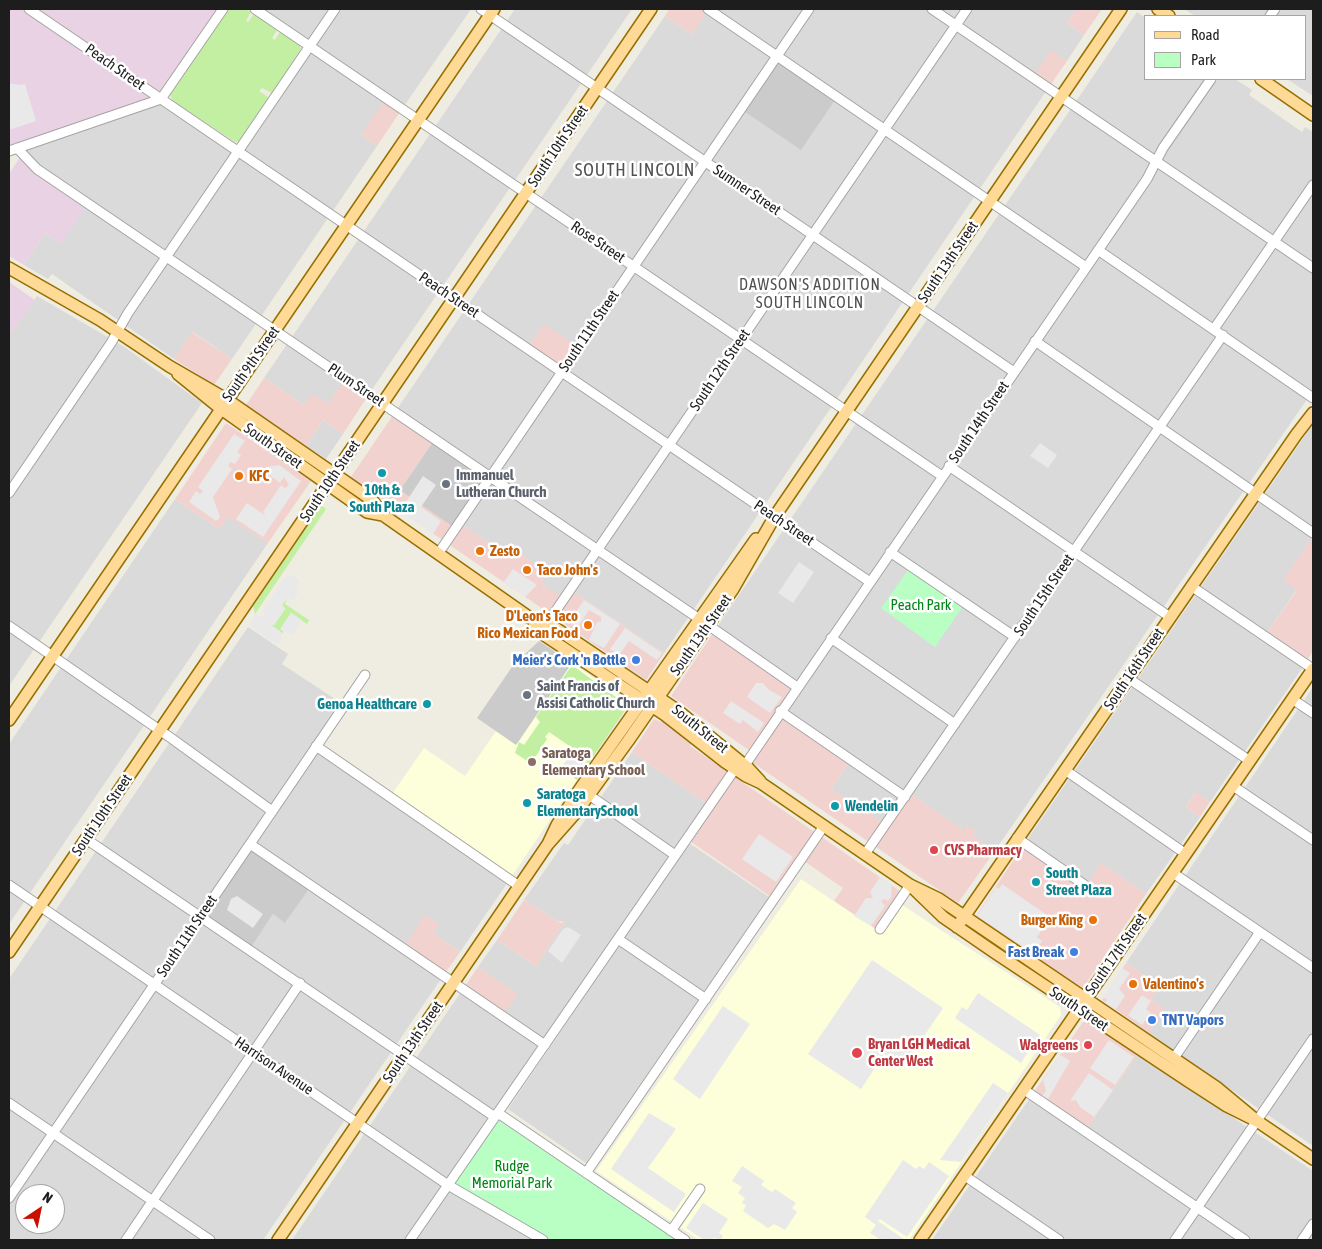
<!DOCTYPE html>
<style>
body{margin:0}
#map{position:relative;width:1322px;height:1249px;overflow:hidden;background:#efece1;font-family:"Asap Condensed",sans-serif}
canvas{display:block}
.frame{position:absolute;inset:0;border:10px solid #1d1d1d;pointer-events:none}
.legend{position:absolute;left:1144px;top:15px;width:162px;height:65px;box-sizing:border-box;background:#fff;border:1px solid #a5a5a5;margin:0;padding:6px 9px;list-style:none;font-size:15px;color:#1d1d1d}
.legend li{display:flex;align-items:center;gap:10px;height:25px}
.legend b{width:25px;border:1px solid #a5a5a5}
.north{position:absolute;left:15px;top:1184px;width:50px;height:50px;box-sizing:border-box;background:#fff;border:1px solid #a5a5a5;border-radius:50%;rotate:34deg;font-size:14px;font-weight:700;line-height:20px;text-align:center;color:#1d1d1d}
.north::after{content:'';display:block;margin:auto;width:18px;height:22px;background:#c90f00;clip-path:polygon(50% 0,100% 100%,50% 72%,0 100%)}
</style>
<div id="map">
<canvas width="1322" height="1249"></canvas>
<div class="frame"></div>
<ul class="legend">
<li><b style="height:6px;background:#ffda96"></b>Road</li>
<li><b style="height:14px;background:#b9ffc4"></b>Park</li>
</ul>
<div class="north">N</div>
</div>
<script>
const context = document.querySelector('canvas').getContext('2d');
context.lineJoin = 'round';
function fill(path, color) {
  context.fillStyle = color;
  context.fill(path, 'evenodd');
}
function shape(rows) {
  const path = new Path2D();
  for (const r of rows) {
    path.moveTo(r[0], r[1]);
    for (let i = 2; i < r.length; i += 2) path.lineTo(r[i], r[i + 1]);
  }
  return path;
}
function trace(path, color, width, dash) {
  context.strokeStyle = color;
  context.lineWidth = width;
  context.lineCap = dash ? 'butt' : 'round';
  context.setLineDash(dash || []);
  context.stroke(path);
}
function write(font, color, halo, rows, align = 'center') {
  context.font = font + ' "Asap Condensed",sans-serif';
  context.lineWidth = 5;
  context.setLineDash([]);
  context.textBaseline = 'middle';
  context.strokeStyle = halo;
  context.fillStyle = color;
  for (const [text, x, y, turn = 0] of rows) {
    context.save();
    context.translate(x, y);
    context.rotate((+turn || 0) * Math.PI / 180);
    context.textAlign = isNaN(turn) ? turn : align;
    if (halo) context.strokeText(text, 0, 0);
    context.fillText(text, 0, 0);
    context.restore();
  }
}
fill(shape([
 [255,9,471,9,402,109,361,135,377,146,232,359,193,332,174,359,52,274,48,279,24,265,45,233,61,244,17,148,161,99,238,151,309,46],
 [515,9,632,9,369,394,328,405,304,405,264,378],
 [708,9,1077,9,1067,23,1084,35,1067,61,1051,51,1049,87,664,653,571,590,564,600,541,583,547,573,519,553,514,560,459,523,489,477,395,412,665,16,692,34],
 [1184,9,1313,9,1313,96,1287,79,1306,79,1306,16,1195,16],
 [1137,12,1146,18,1146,79,1235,79,1252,90,1249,95,1302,132,1305,127,1313,132,1313,398,1310,395,994,852,974,837,967,825,966,832,908,792,886,825,831,789,851,760,780,711,715,630],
 [37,296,123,346,202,403,9,686,9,336],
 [323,420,343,434,326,459,306,446],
 [1313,424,1313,537,1284,580,1297,589,1265,636,1305,664,1210,802,1195,793,1186,807,1200,817,1146,894,1102,864,1086,886,1025,843],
 [175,499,219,529,228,516,268,543,9,924,9,744],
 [248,627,288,654,282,664,344,705,316,746,510,879,460,952,433,933,425,916,443,976,263,1240,9,1240,9,979],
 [310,886,286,922,273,914,250,949,201,917],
 [25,1194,55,1194,55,1224,25,1224],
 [1313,687,1313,1146,1149,1033,1164,1009,1151,999,1160,986,1126,963],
 [632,752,710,806,448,1185,543,1240,292,1240,463,989,517,994,478,967,497,940,536,966,565,922,557,921,524,900,564,843,568,845],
 [689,843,769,897,586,1163,508,1109],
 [1138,1054,1313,1171,1313,1240,932,1240,1032,1095,1085,1131]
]), '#dbdada');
fill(shape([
 [669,9,709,9,692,34,665,16],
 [1077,9,1102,9,1084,35,1067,23],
 [1051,50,1067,61,1049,87,1033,77],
 [386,98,402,109,377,146,361,135],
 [544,324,578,347,561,371,527,348],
 [192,332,232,359,214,385,174,359],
 [264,378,304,405,312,394,328,404,345,378,369,394,343,434,323,420,306,446,246,405],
 [395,412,435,439,400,490,459,523,514,560,519,553,548,573,541,583,564,599,571,590,664,653,646,680,351,477],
 [226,423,311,481,268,543,228,517,219,529,175,499],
 [1313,537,1313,651,1305,664,1265,636,1297,590,1283,580],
 [715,630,797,687,780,711,851,760,831,789,886,824,908,792,965,831,966,825,975,831,974,837,994,852,958,903,749,760,753,753,671,696],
 [654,719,661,722,662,721,691,743,690,746,904,894,879,931,834,901,843,888,801,859,774,899,687,839,710,806,632,752],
 [1196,792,1210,802,1200,817,1186,807],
 [1025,843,1087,885,1101,863,1146,894,1083,988,976,916],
 [524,900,557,921,561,923,566,921,536,966,497,940],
 [425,915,439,924,433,933,460,952,443,976,403,948],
 [1126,963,1160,986,1151,999,1165,1009,1149,1033,1102,1000],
 [478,967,518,994,502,1016,463,989],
 [1090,1021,1138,1054,1085,1131,1032,1095,1083,1022]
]), '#f2d2ce');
fill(shape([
 [9,9,223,9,161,99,9,151],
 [22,154,88,204,61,244,45,233,24,265,9,256,9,174],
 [9,282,35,300,9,336]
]), '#e9d2e3');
fill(shape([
 [572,663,629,703,510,879,390,797,424,748,465,776,496,731,517,744],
 [801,879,881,933,902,905,1060,1007,1061,1015,909,1240,699,1240,596,1171]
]), '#fcffda');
fill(shape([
 [777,56,837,97,801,150,741,109],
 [435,439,489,477,455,528,400,490],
 [539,641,572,663,516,745,477,718,514,664],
 [250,844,311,886,285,923,273,914,250,949,201,917]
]), '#cbcbcb');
fill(shape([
 [228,9,246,9,251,12,246,21,248,22,254,14,277,30,272,38,275,40,280,32,299,44,301,49,272,93,262,88,259,91,268,97,267,100,240,141,235,142,173,101,169,92],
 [321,505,326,509,255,614,253,606],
 [287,599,285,604,309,620,307,624,291,613,281,629,284,632,282,633,269,624,274,625,285,609,282,605],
 [572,665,628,706,577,780,571,776,576,777,584,759,572,751,574,749,549,732,545,737,547,739,536,756,532,757,534,758,532,764,515,753,519,742,524,745,540,722,536,717]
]), '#c2efa2');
fill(shape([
 [911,566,965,603,935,647,881,608],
 [498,1113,685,1240,543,1240,448,1185]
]), '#b9ffc4');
fill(shape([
 [9,83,19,85,25,84,36,121,9,130],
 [234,434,245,441,237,452,241,455,235,464,231,462,228,466,232,469,213,497,220,517,216,521,189,502,196,491,200,494,203,491,198,487],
 [1040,443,1057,455,1048,468,1030,456],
 [279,465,301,481,263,537,236,519,247,503,266,516,263,512,281,485,285,488,289,485,284,477,280,483,264,471,267,467],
 [423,476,436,485,421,507,441,521,433,534,400,511],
 [799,562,814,572,793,603,778,593],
 [513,569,537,585,525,597,504,582],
 [287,574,300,580,296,586,298,593,293,600,286,599,282,605,285,609,274,625,269,623,282,633,281,641,277,645,251,627,251,622,256,614,261,617,266,614,262,611],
 [584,600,620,624,604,648,589,640,597,622,601,622,601,617,589,610,577,628,569,622],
 [291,613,302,620,292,635,280,629],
 [625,628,662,653,657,660,629,641,619,655,610,649],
 [756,683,763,683,769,690,782,697,770,713,747,697],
 [731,701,764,723,758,732,743,720,740,724,723,713],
 [572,751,587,761,577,777,563,774,560,770],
 [759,834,793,857,776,882,742,859],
 [880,877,892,885,891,897,888,901,884,899,881,901,885,906,871,926,854,916,866,898,873,898,870,892],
 [1002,884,1050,917,1037,937,1042,941,1034,954,977,916,996,887,999,889],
 [237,896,263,914,253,928,227,910,231,899],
 [568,927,581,935,562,963,548,951,563,929],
 [872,960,943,1008,903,1067,884,1054,861,1089,808,1054],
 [1122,968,1130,973,1119,989,1125,996,1116,1009,1105,1003,1107,1000,1103,997],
 [978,993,1040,1035,1037,1040,1042,1045,1038,1051,1034,1048,1030,1049,1021,1063,955,1018,962,1007,967,1010],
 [1142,995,1151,1001,1146,1009,1151,1013,1142,1025,1128,1015],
 [723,1006,750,1024,700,1099,673,1079],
 [1109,1040,1134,1057,1115,1085,1090,1068],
 [1060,1055,1070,1061,1048,1099,1042,1096,1046,1091,1043,1080],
 [1089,1073,1113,1090,1094,1117,1080,1107,1076,1100,1070,1101],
 [993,1083,1008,1093,961,1162,940,1160],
 [649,1113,676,1129,648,1168,686,1194,674,1212,611,1169],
 [903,1160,916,1169,919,1166,924,1169,929,1162,949,1176,907,1237,880,1219,878,1221,905,1240,881,1240,870,1233,876,1225,865,1217],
 [742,1166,764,1181,761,1185,772,1192,775,1189,796,1203,792,1208,797,1212,785,1230,774,1224,768,1228,743,1211,746,1205,742,1203,745,1198,738,1193,742,1187,732,1181],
 [703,1203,728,1219,719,1233,723,1236,720,1240,715,1238,704,1240,686,1228]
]), '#e9e9e9');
const minor = shape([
 [29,9,870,582],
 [255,9,942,476],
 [481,9,1014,372],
 [708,9,1086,267],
 [932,9,1313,268],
 [1270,16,1275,9],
 [161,99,223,9],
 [17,148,37,169,698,618],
 [9,151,161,99],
 [1098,250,1313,398],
 [1214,329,1313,185],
 [1035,341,1313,533],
 [949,466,1170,617],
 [9,493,111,343,128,313,335,9],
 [890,552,1015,637],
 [438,554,809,9],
 [1191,586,1313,669],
 [708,625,797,687],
 [9,626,171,738,272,811],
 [544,628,967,9],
 [831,638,955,724],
 [1128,678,1250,761],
 [1292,699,1313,713],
 [780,711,905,797],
 [316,746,519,886],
 [745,765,1147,179,1163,148,1211,79],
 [1065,770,1186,854],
 [1233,786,1313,840],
 [589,795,675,855],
 [1017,838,1086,886],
 [86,839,495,1117],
 [250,844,545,1045],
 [865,854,1223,335],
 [1173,873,1313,968],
 [9,885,448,1185,543,1240],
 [880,929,910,885],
 [618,939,706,999],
 [1174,1058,1260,932],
 [1023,1089,1245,1240],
 [9,1103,210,1240],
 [498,1113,685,1240],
 [586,1173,824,826],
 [965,1176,1059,1240],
 [9,1198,365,675],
 [671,1231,700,1189],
 [126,1240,300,983],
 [410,1240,735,769],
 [1175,1240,1313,1039],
 [1302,1240,1313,1224]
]);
const major = shape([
 [1158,9,1169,16],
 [1261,79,1313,115],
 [9,268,100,320,169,366,226,399,372,500,383,515,533,620,541,633,665,715,725,762,746,776,761,783,910,885,939,899,1042,969,1216,1087,1257,1121],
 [178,374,220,408,367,512,383,515],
 [533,620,548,623,677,710,748,768,760,781],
 [9,720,494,9],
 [548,844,578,810,628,741,733,589,775,516,1121,9],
 [912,887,943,917,994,952,1188,1081,1227,1106,1257,1121,1313,1159],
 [957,927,1296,435,1313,413],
 [9,952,651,9],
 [278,1240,548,844,557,825,580,789,756,539],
 [920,1240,1313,669]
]);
trace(minor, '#a4a4a4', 11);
trace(major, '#956f00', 14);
trace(minor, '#fff', 9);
trace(major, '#ffda96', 11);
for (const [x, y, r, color] of [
 [382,473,5,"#0f9aa8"],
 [239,476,5,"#e8710a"],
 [446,484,5,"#6b7280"],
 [480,551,5,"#e8710a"],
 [527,570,5,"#e8710a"],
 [588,625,5,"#e8710a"],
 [636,660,5,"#3f7fe0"],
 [527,695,5,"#6b7280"],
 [427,704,5,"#0f9aa8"],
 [532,762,5,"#8d6e63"],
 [527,803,5,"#0f9aa8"],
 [835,806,5,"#0f9aa8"],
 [934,850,5,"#e0444e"],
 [1036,882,5,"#0f9aa8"],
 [1093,920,5,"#e8710a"],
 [1074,952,5,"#3f7fe0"],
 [1133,984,5,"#e8710a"],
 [1152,1020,5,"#3f7fe0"],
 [1088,1045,5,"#e0444e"],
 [857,1053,6,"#e0444e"]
]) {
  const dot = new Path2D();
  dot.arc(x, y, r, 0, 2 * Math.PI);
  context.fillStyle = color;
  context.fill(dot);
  trace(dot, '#fff', 2);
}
write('15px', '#1d1d1d', '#fff', [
 ["Peach Street",115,67,35],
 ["South 10th Street",558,146,-56],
 ["Sumner Street",747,190,34],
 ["Rose Street",598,242,34],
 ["South 13th Street",948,262,-56],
 ["Peach Street",449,295,34],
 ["South 11th Street",589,331,-56],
 ["South 9th Street",251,364,-55],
 ["South 12th Street",720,370,-56],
 ["Plum Street",356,385,34],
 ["South 14th Street",979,422,-56],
 ["South Street",273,446,35],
 ["South 10th Street",330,481,-56],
 ["Peach Street",784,523,34],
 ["South 15th Street",1044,595,-56],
 ["South 13th Street",701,635,-55],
 ["South 16th Street",1134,669,-56],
 ["South Street",700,729,39],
 ["South 10th Street",102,815,-56],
 ["South 11th Street",187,936,-56],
 ["South 17th Street",1116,954,-55],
 ["South Street",1079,1009,34],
 ["South 13th Street",413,1042,-56],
 ["Harrison Avenue",274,1066,34]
]);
write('bold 15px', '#5b616d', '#fff', [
 ["Immanuel",456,475],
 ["Lutheran Church",456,492],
 ["Saint Francis of",537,686],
 ["Assisi Catholic Church",537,703]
], 'left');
write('bold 15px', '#c56008', '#fff', [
 ["KFC",249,476],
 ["Zesto",490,551],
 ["Taco John's",537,570],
 ["D'Leon's Taco",578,616,"right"],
 ["Rico Mexican Food",578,633,"right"],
 ["Burger King",1083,920,"right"],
 ["Valentino's",1143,984]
], 'left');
write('bold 15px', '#0d838f', '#fff', [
 ["10th &",382,490,"center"],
 ["South Plaza",382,507,"center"],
 ["Genoa Healthcare",417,704,"right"],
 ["Saratoga",537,794],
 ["ElementarySchool",537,811],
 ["Wendelin",845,806],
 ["South",1046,873],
 ["Street Plaza",1046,890]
], 'left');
write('15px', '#018516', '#fff', [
 ["Peach Park",921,605],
 ["Rudge",512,1166],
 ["Memorial Park",512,1183]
]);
write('bold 15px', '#366cbe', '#fff', [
 ["Meier's Cork 'n Bottle",626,660],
 ["Fast Break",1064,952],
 ["TNT Vapors",1162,1020,"left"]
], 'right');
write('bold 15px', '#785e54', '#fff', [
 ["Saratoga",542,753],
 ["Elementary School",542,770]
], 'left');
write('bold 15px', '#be3a42', '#fff', [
 ["CVS Pharmacy",944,850],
 ["Bryan LGH Medical",868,1044],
 ["Center West",868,1061],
 ["Walgreens",1078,1045,"right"]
], 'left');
context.letterSpacing = '1px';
write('16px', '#505050', '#fff', [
 ["DAWSON'S ADDITION",810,285],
 ["SOUTH LINCOLN",810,303]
]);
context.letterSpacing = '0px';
context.letterSpacing = '1px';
write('18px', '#505050', '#fff', [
 ["SOUTH LINCOLN",635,170]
]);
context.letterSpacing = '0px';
</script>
